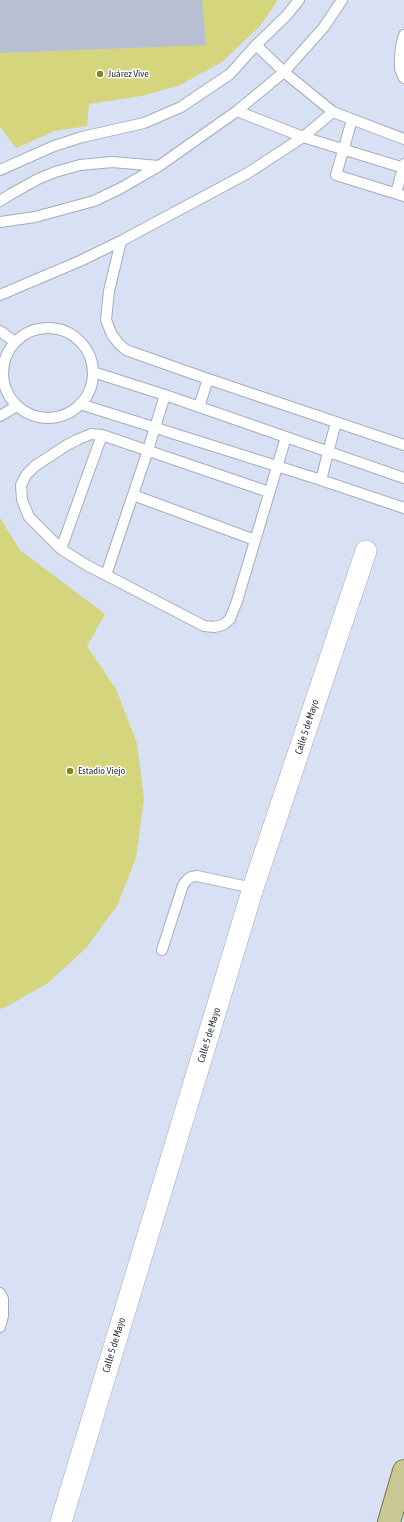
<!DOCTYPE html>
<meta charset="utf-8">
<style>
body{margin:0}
canvas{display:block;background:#d8e0f3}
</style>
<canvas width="404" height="1522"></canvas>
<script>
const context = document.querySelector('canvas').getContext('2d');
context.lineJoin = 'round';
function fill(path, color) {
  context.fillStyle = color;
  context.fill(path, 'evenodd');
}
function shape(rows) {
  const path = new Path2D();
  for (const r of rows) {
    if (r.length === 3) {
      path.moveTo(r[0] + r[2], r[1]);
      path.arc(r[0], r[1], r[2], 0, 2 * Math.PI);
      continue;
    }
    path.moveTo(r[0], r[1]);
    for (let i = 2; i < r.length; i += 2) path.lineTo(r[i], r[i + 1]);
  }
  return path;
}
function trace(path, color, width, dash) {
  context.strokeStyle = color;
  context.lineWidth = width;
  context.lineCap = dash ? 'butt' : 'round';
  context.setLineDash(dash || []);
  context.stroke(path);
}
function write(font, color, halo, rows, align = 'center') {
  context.font = font + ' "Asap Condensed",sans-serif';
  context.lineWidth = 3;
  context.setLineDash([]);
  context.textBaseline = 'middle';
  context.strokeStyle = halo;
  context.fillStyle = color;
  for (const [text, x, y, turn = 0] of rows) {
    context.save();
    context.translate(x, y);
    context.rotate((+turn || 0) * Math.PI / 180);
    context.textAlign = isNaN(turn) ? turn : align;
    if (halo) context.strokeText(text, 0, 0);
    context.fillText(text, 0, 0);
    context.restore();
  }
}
fill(shape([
 [0,0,278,0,261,25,222,62,180,85,142,96,89,104,87,126,55,131,16,148,0,127],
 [0,518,20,550,105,614,87,646,116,689,137,743,144,799,136,858,117,906,86,948,48,983,6,1007,0,1009]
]), '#d5d57e');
fill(shape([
 [0,0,202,0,206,45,0,53]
]), '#b8bfd2');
const lane = shape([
 [404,35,401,46,400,58,400,69,404,78],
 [256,45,284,72,333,112,404,139],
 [237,111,303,137,404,168],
 [352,120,336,175,404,196],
 [0,170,54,146,82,137,144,123,181,107,230,74,256,45,287,15,299,0],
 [396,193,404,164],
 [0,201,11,194,38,179,55,172,80,165,112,162,159,166],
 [0,222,35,217,94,201,121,188,159,166,237,111,284,72,324,27,342,0],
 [121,241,109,291,106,320,112,335,119,344,126,350,208,379,404,445],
 [0,295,80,261,121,241,248,173,303,137,333,112],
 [48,373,45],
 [0,331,15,342],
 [93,372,165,395,404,478],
 [165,395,148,450,106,575,204,626,214,627,223,625,230,619,237,601,286,437],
 [80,404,321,480,404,508],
 [199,407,208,379],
 [0,416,17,406],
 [321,480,336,422],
 [133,495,255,540],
 [61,549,102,435],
 [106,575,88,566,61,549,29,517,22,500,21,485,26,475,35,466,67,445,79,439,91,434,102,435,269,492],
 [162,950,183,885,187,880,191,877,197,876,253,888],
 [0,1293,3,1299,3,1316,0,1327]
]);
const street = shape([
 [61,1522,253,888,366,551]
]);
const primary = shape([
 [389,1522,404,1471]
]);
trace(lane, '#a5acbe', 12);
trace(street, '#a5acbe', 22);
trace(primary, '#7c7c48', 24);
trace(lane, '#fff', 10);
trace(street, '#fff', 21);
trace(primary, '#c9c895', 22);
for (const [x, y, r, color] of [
 [100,74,4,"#85832c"],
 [70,771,4,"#85832c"]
]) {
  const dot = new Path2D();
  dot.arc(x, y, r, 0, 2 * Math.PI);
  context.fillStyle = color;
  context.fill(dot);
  trace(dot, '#fff', 1.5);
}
write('10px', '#31343b', '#fff', [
 ["Juárez Vive",108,74],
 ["Estadio Viejo",78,771]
], 'left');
write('10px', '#31343b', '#fff', [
 ["Calle 5 de Mayo",307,727,-72],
 ["Calle 5 de Mayo",209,1035,-73],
 ["Calle 5 de Mayo",114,1345,-73]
]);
</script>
